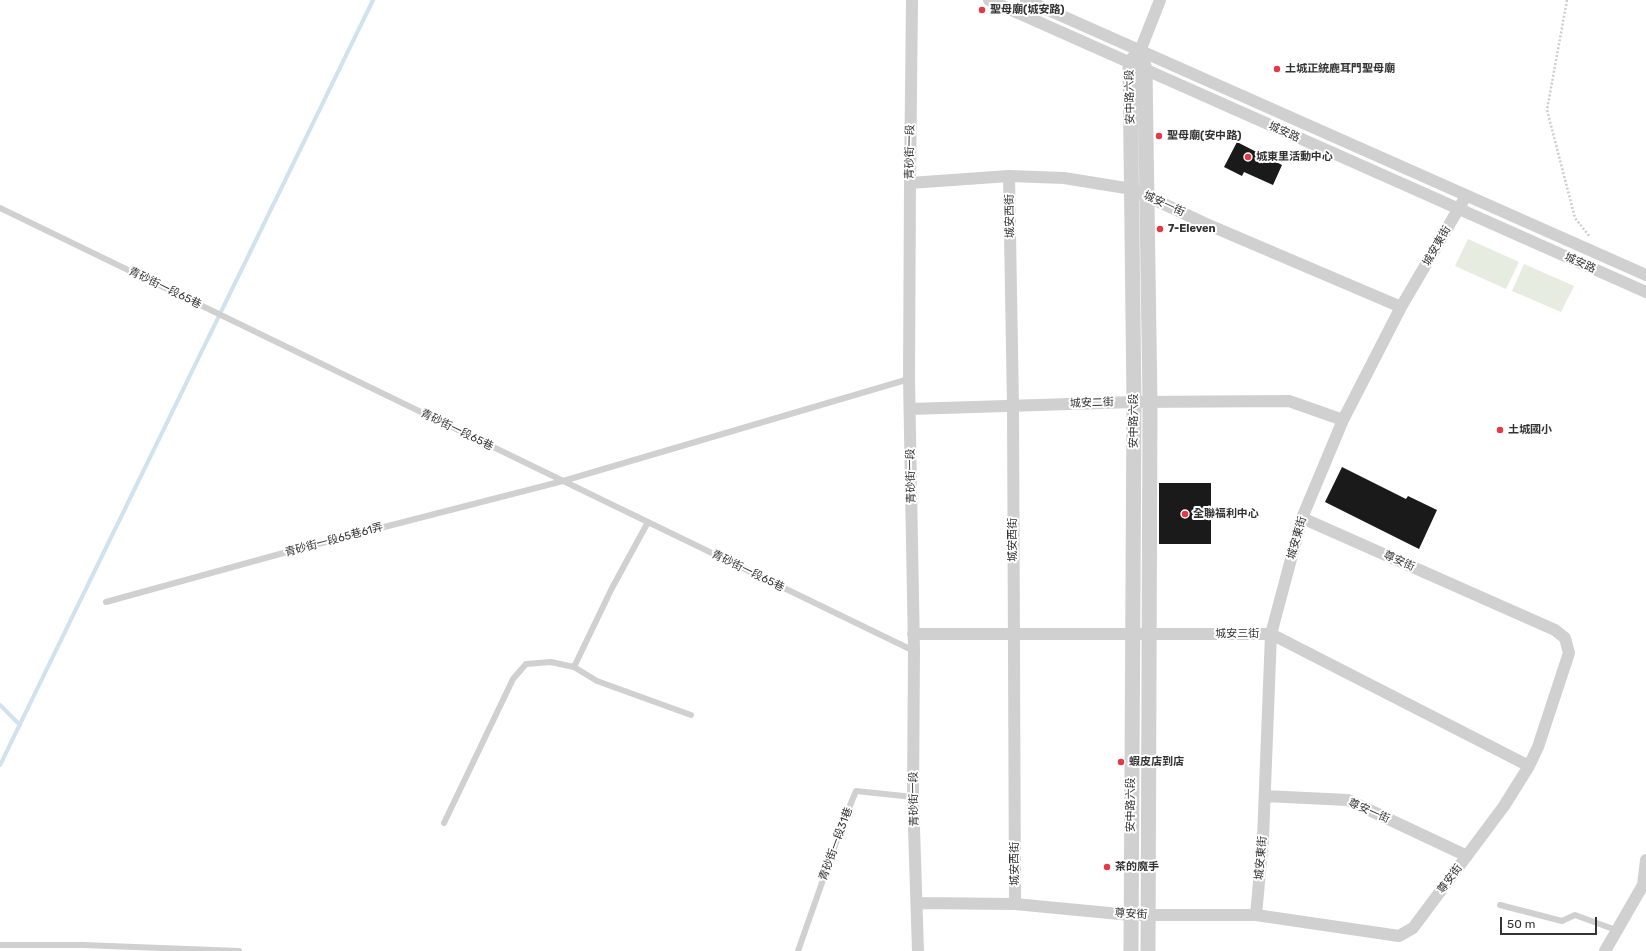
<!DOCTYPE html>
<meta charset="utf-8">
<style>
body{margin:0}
#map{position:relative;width:1646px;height:951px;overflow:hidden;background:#fff;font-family:Rubik,sans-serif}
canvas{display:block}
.scale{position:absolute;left:1500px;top:917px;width:97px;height:18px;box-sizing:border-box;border:2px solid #333;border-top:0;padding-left:5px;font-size:12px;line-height:14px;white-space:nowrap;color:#333;-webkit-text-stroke:3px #fff;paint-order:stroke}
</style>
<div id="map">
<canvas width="1646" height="951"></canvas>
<div class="scale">50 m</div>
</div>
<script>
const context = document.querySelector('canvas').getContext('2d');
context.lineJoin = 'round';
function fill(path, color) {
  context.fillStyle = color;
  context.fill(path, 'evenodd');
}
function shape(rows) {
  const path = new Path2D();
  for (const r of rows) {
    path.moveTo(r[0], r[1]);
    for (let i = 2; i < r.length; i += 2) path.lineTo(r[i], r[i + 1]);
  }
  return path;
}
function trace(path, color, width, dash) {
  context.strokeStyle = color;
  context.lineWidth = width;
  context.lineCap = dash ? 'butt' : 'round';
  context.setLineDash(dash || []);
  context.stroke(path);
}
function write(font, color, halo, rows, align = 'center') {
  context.font = font + ' Rubik,"Noto Sans TC",sans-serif';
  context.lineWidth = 4;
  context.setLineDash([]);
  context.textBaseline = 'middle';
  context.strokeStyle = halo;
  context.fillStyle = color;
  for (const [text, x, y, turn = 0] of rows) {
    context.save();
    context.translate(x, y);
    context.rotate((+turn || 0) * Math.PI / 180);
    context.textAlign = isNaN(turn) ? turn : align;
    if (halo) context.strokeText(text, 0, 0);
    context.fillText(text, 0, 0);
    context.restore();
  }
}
fill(shape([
 [1468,239,1519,262,1506,289,1455,266],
 [1524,264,1574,286,1561,312,1512,291]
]), '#e6ecdf');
trace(shape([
 [0,705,20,725],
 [0,765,373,0]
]), '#cfe2ee', 4);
fill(shape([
 [1237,142,1282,165,1273,185,1244,172,1242,176,1224,167],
 [1342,467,1406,499,1408,496,1437,510,1419,549,1325,502],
 [1159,483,1211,483,1211,544,1159,544]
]), '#1a1a1a');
trace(shape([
 [1567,0,1547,110,1575,218,1590,237]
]), '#cdcdcd', 2.5, [2, 2]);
trace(shape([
 [0,208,914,651],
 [106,602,287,552,563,481,909,379],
 [574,667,612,588,648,522],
 [444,823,513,679,526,664,551,662,574,667,597,681,691,715],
 [1500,905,1562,921,1575,915,1616,930],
 [0,945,83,945,239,951],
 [798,951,844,820,856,791,913,797]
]), '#d0d0d0', 6);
trace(shape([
 [912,0,910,183,909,379,914,651,913,797,918,951],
 [989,0,1646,292],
 [1026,0,1646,275],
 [1140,51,1160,0],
 [1009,176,1013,406,1015,904],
 [910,183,1009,176,1064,178,1132,189,1204,223,1401,307],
 [910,409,1134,402,1289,401,1343,420],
 [913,634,1271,634,1529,766],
 [1265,796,1348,800,1467,856],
 [917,903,1015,904,1130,915,1256,915,1399,936,1413,928,1504,806,1529,766,1538,747,1569,653,1565,638,1555,630,1302,518],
 [1256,915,1263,839,1271,634,1302,518,1343,420,1401,307,1466,196],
 [1605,951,1643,885,1646,860]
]), '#d0d0d0', 12);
trace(shape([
 [1140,51,1145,70,1150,402,1148,951],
 [1131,951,1134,402,1130,63,1140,51]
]), '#d0d0d0', 15);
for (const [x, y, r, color] of [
 [982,10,4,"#e63946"],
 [1277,69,4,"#e63946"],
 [1159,136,4,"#e63946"],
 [1248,157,4,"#e63946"],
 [1160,229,4,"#e63946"],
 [1500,430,4,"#e63946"],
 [1185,514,4,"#e63946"],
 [1121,762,4,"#e63946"],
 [1107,867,4,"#e63946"]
]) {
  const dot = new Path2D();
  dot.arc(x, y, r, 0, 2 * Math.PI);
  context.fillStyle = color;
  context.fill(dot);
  trace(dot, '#fff', 1.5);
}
write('bold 11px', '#333', '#fff', [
 ["聖母廟(城安路)",990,10],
 ["土城正統鹿耳門聖母廟",1285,69],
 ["聖母廟(安中路)",1167,136],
 ["城東里活動中心",1256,157],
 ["7-Eleven",1168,229],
 ["土城國小",1508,430],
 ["全聯福利中心",1193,514],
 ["蝦皮店到店",1129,762],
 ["茶的魔手",1115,867]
], 'left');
write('11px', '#333', '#fff', [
 ["安中路六段",1130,97,-91],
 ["城安路",1284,132,24],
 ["青砂街一段",910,152,-89],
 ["城安一街",1164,204,25],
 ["城安西街",1010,216,-91],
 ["城安東街",1437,246,-60],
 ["城安路",1580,263,24],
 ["青砂街一段65巷",165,288,26],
 ["城安二街",1092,403,-2],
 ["安中路六段",1134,421,-90],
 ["青砂街一段65巷",457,430,26],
 ["青砂街一段",911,476,-91],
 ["城安東街",1297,538,-74],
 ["青砂街一段65巷61弄",334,540,-15],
 ["城安西街",1013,540,-90],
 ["尊安街",1399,561,24],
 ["青砂街一段65巷",748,571,26],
 ["城安三街",1237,634],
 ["青砂街一段",914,799,-91],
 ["安中路六段",1131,805,-90],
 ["尊安一街",1369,811,24],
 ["青砂街一段31巷",836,844,-70],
 ["城安東街",1261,858,-85],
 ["城安西街",1015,864,-90],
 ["尊安街",1450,879,-53],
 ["尊安街",1131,914,3]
]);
</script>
